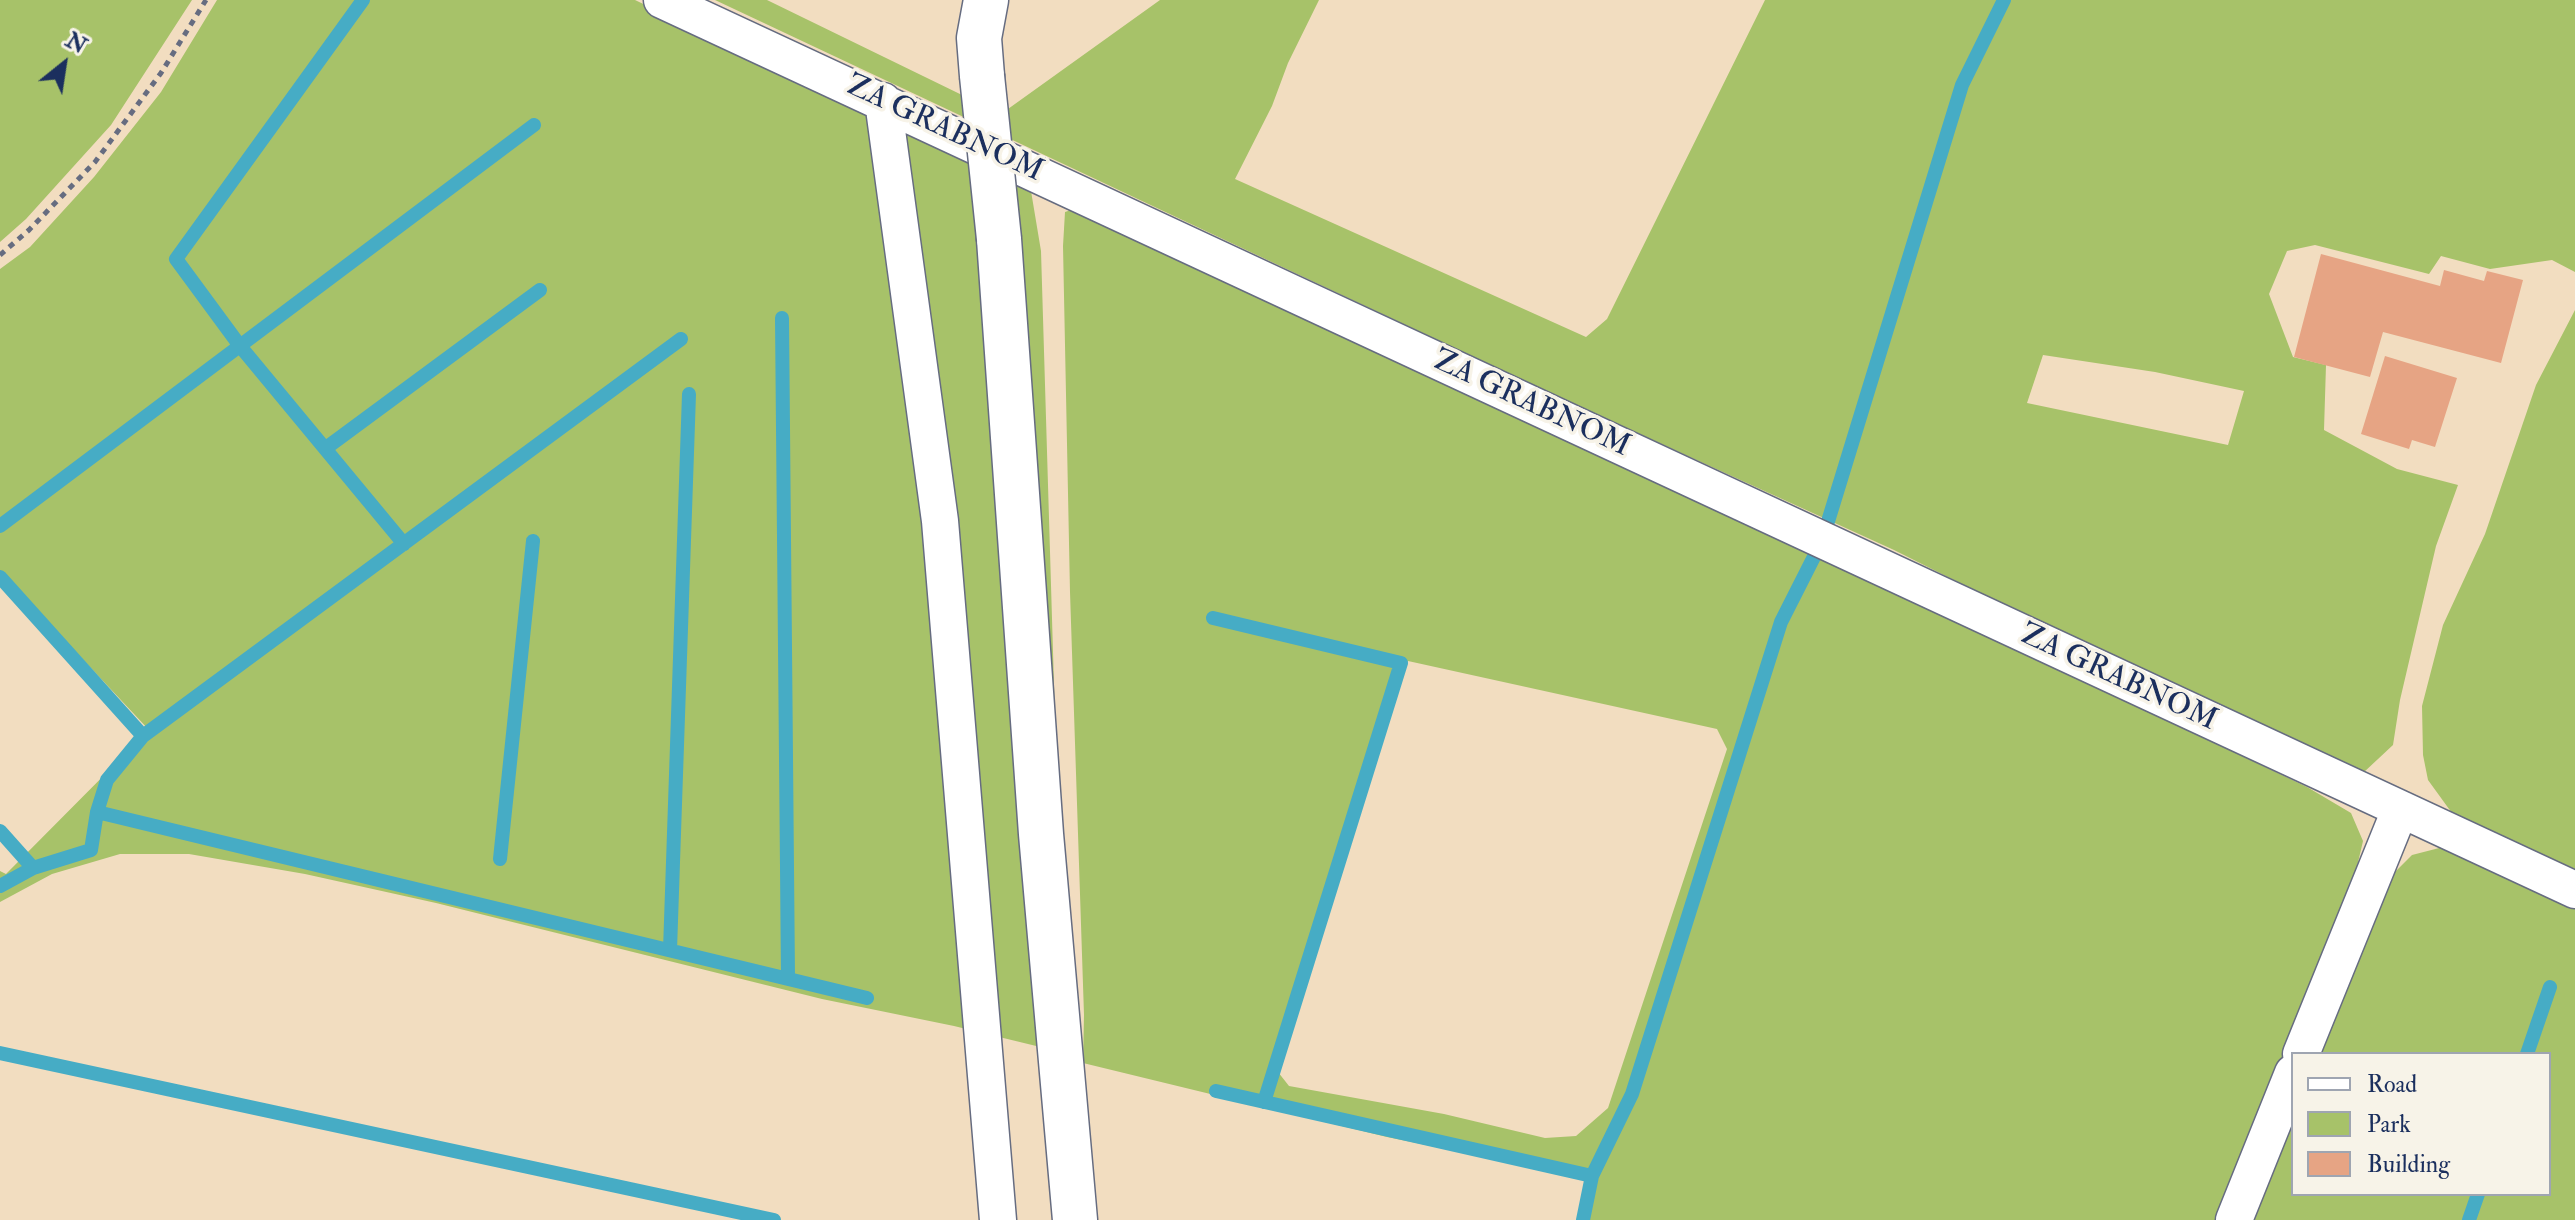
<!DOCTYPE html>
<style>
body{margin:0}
#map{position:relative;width:2575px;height:1220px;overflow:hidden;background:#f2ddc0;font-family:"IM FELL Double Pica",serif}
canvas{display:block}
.legend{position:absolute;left:2291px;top:1052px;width:260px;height:144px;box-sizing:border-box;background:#f7f3e8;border:2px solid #9fa5b1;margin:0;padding:10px 14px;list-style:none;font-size:24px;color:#1b2f5e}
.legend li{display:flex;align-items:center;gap:16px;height:40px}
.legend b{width:40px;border:2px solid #9fa5b1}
.north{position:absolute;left:24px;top:24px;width:80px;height:80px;-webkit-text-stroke:6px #f7f3e8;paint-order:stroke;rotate:30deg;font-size:22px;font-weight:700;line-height:32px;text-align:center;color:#1b2f5e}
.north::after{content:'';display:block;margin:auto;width:28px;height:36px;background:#1b2f5e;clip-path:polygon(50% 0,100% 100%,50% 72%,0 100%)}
</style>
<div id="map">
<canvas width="2575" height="1220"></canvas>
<ul class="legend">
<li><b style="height:10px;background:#fff"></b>Road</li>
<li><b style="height:22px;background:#a7c269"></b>Park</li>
<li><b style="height:22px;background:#e6a484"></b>Building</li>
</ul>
<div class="north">N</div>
</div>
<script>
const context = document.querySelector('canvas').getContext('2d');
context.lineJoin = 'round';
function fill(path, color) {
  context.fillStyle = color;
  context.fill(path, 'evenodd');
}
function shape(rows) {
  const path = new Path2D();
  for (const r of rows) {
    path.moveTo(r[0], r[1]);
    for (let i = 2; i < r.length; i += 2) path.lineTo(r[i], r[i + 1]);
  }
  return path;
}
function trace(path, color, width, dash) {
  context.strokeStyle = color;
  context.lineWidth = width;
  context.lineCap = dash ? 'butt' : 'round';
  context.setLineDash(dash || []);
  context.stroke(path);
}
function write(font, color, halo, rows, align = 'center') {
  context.font = font + ' "IM FELL Double Pica",serif';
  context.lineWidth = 7;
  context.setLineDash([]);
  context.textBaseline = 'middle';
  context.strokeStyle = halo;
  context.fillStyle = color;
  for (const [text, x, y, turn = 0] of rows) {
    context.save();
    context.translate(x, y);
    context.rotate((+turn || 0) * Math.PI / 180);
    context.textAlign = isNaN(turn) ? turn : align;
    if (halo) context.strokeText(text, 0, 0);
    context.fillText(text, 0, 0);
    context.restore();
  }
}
fill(shape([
 [0,0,192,0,111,125,26,219,0,242],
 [217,0,635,0,1031,191,1041,251,1065,1053,954,1026,822,999,436,903,305,874,189,854,120,854,52,874,0,902,0,871,6,874,149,730,0,571,0,269,30,247,94,177,161,92],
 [715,0,767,0,1001,114,1160,0,1319,0,1288,63,1272,106,1235,179,1586,337,1607,319,1765,0,2575,0,2575,272,2552,260,2490,269,2441,256,2429,274,2315,245,2287,251,2269,294,2293,357,2326,365,2324,430,2397,469,2458,485,2436,546,2400,700,2393,745,2363,773,2171,689,1894,550,1567,401],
 [2043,355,2155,372,2244,391,2228,445,2027,403],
 [1080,207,2163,718,2307,787,2351,813,2363,841,2352,888,2278,1084,2216,1220,1579,1220,1587,1178,1387,1137,1083,1063,1084,1015,1070,592,1063,246,1065,212],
 [1408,661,1717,729,1727,749,1608,1108,1576,1136,1545,1138,1444,1114,1289,1086,1278,1072,1335,866,1384,709],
 [2575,310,2575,874,2457,820,2428,780,2423,755,2422,706,2443,625,2485,534,2536,385],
 [2447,846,2575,903,2575,1220,2248,1220,2293,1122,2293,1194,2549,1194,2549,1054,2320,1054,2388,879,2412,855]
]), '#a7c269');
trace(shape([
 [363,0,176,259,240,346,404,544],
 [782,318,788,977],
 [326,448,540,290],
 [0,526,534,125],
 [0,577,143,736],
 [1213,618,1401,663,1264,1102],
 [97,812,867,998],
 [0,831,33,868],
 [500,859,533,541],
 [0,886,33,868,91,850,97,812,107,780,143,736,681,339],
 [670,950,689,394],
 [0,1053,774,1220],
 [2527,1054,2550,987],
 [1216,1091,1592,1176],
 [1583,1220,1592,1176,1632,1094,1781,622,1822,541,1962,85,2004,0],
 [2469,1220,2478,1194]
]), '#46acc5', 14);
fill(shape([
 [2321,254,2440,286,2444,270,2484,281,2487,271,2523,280,2501,363,2383,332,2370,377,2294,357],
 [2385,356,2457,378,2435,447,2412,440,2409,449,2361,434]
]), '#e6a484');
const minor = shape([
 [662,0,2575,890],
 [883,101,940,521,998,1220],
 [2301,1054,2400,810],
 [2234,1220,2293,1073]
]);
const secondary = shape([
 [982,76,979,38,986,0],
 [999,239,1041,834,1075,1220]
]);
trace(minor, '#666c80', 39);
trace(secondary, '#666c80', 47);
trace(shape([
 [0,255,29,230,95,162,161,73,206,0]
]), '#666c80', 5, [6, 6]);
trace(minor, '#fff', 36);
trace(secondary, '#fff', 44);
const secondaryBridge = shape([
 [982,76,999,239]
]);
trace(secondaryBridge, '#666c80', 47, []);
trace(secondaryBridge, '#fff', 44);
write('30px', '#1b2f5e', '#f7f3e8', [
 ["ZA GRABNOM",944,130,25],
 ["ZA GRABNOM",1531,405,25],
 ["ZA GRABNOM",2118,679,25]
]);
</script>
